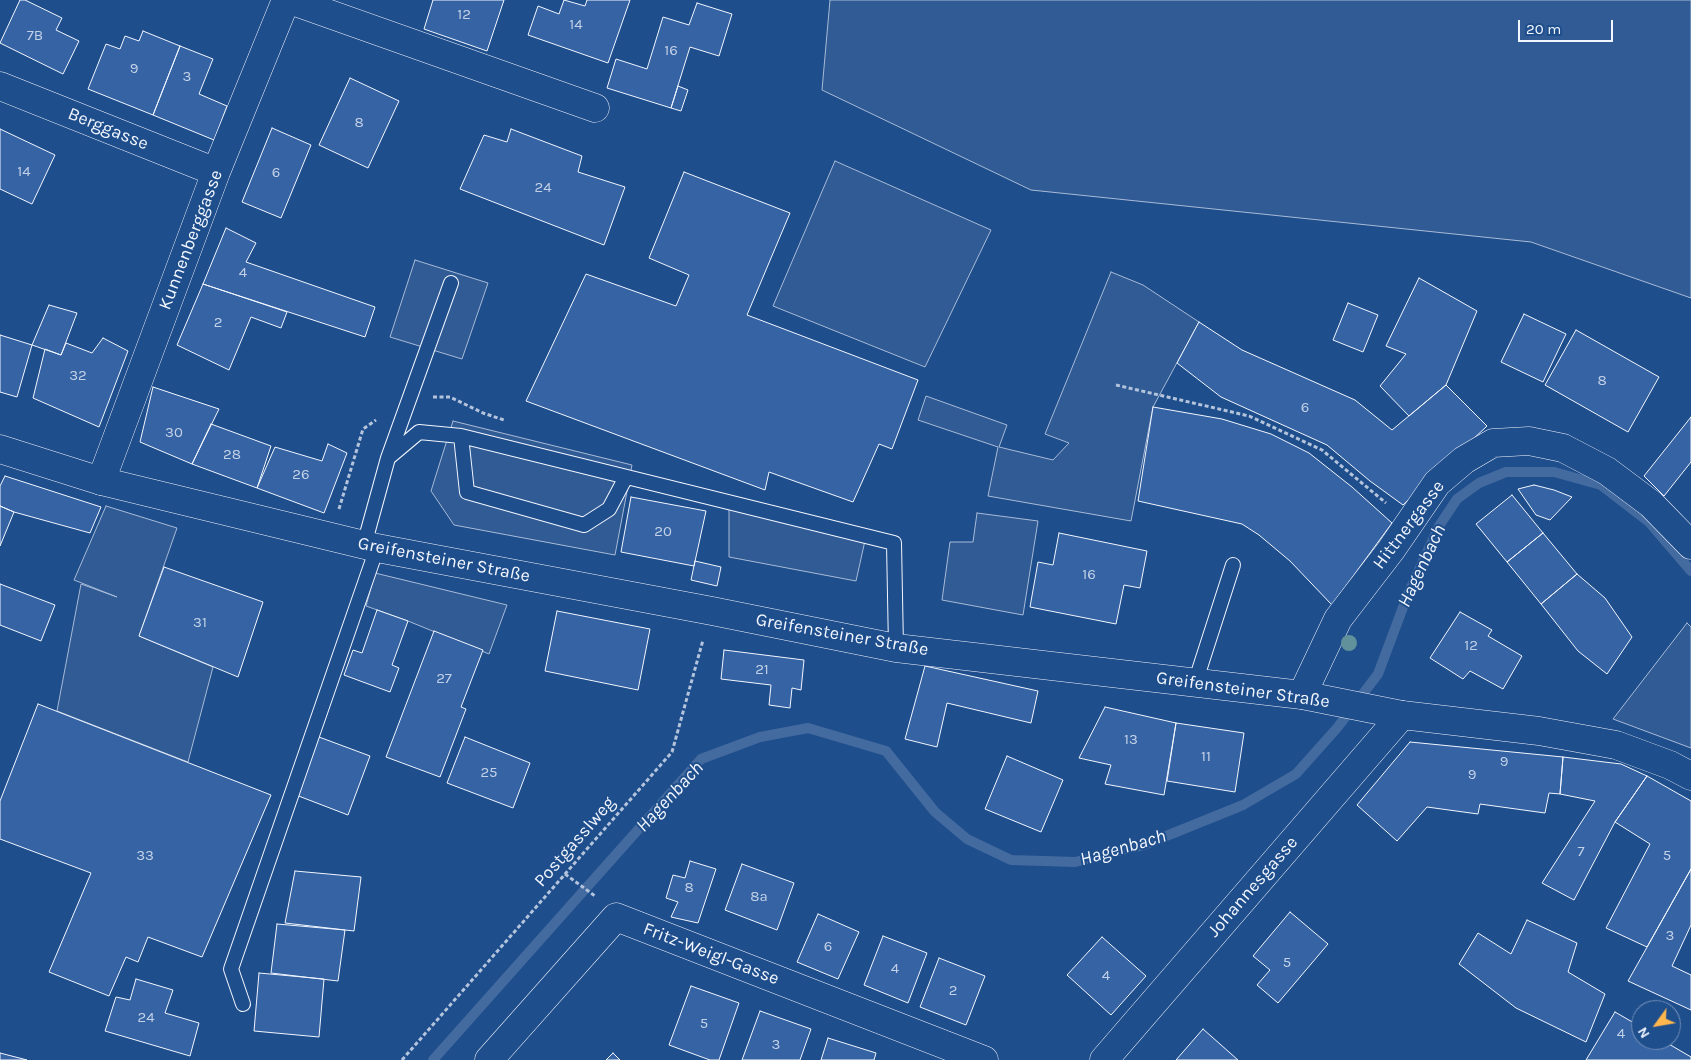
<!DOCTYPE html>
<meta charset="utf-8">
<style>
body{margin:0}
#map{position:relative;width:1691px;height:1060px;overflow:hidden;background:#1f4e8c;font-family:Karla,sans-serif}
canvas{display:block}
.north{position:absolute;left:1631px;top:1000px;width:50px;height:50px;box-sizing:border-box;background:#1f4e8c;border:1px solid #7391ba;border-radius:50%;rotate:238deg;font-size:14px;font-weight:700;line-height:20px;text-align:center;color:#f2f6ff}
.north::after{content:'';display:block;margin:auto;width:18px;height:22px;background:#ffb74d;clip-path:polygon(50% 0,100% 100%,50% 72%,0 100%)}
.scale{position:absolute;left:1518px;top:20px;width:95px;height:22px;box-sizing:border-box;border:2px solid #f2f6ff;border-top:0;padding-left:6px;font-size:15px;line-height:18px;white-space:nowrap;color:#f2f6ff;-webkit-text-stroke:4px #1f4e8c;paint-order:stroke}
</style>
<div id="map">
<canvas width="1691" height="1060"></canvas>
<div class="north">N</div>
<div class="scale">20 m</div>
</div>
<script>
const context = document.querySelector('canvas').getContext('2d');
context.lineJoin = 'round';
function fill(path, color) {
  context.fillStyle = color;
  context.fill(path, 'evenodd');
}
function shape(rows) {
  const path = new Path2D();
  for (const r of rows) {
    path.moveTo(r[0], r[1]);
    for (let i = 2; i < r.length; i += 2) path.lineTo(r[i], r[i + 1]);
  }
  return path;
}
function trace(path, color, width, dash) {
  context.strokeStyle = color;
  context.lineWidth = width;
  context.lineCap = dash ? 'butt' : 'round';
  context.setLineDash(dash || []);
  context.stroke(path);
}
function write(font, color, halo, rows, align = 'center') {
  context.font = font + ' Karla,sans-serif';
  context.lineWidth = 4;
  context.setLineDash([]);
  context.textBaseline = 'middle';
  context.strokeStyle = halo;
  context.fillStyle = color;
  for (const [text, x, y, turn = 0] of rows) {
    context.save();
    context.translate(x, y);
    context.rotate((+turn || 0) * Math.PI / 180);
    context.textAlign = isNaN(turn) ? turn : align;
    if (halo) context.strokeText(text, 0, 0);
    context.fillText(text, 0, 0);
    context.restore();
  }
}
const built = shape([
 [830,0,1691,0,1691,298,1531,242,1031,190,822,90,830,0],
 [835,161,991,230,925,367,773,306,835,161],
 [415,260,488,283,462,359,390,337,415,260],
 [1111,272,1143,285,1199,322,1153,407,1131,521,988,496,998,447,918,420,926,396,1007,425,999,447,1053,460,1069,443,1045,434,1111,272],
 [453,421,632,465,615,555,454,525,431,491,453,421],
 [729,502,866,536,856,581,729,557,729,502],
 [106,506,177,528,139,636,213,667,188,762,57,711,81,584,117,597,74,580,106,506],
 [977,513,1038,521,1023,615,942,600,950,542,973,542,977,513],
 [375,573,507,605,489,654,408,621,366,606,375,573],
 [1687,623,1691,627,1691,748,1613,719,1687,623]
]);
fill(built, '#305b95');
trace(built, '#a8bbd7', 1);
trace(shape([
 [433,1060,701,759,760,737,808,728,886,751,935,812,967,839,1011,860,1075,862,1144,845,1243,805,1296,774,1337,728,1378,674,1408,594,1439,526,1457,499,1479,483,1506,472,1554,472,1601,485,1649,522,1691,571]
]), '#446ba0', 10);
const building = shape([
 [20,0,25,0,62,18,56,30,79,41,63,74,0,43,20,0],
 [433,0,504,0,487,51,424,29,433,0],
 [564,0,585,6,587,0,630,0,608,63,528,35,538,6,559,14,564,0],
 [697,3,732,14,719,56,690,47,671,108,607,88,616,59,647,69,663,17,689,25,697,3],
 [143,31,180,46,153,115,88,89,106,44,120,49,125,36,139,41,143,31],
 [180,46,213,59,199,94,227,106,214,140,153,115,180,46],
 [350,78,399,101,368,168,319,145,350,78],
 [678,86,688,90,681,111,671,108,678,86],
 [272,128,311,145,281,218,242,202,272,128],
 [0,129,55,155,32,204,0,189,0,129],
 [511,129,582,156,578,172,625,187,604,245,460,189,484,135,507,142,511,129],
 [684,172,790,213,747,315,918,380,892,449,879,444,853,502,769,472,765,490,526,401,586,274,676,306,689,275,649,258,684,172],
 [226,228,256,243,246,262,375,307,365,337,203,284,226,228],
 [1419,278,1477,311,1446,385,1409,416,1380,386,1406,354,1386,346,1419,278],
 [203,284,287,312,281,328,251,317,229,370,177,345,203,284],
 [1348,303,1378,315,1363,352,1333,340,1348,303],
 [49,305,77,313,61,355,32,345,49,305],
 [1524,314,1566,334,1543,382,1501,362,1524,314],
 [1199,322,1242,350,1355,400,1392,430,1446,385,1487,426,1403,505,1370,481,1327,445,1221,397,1177,363,1199,322],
 [1576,330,1659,377,1628,432,1545,385,1576,330],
 [0,335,32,345,17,397,0,392,0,335],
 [103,338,128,351,99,427,33,398,45,349,61,355,66,343,92,353,103,338],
 [153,387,219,409,192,464,140,442,153,387],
 [1153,407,1222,419,1271,434,1309,453,1352,487,1392,523,1332,605,1290,561,1259,535,1242,524,1138,501,1153,407],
 [1691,417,1691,462,1664,496,1644,476,1691,417],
 [211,424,271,446,257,488,192,464,211,424],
 [328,444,347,453,324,513,257,488,275,447,322,461,328,444],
 [5,476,101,507,90,533,14,512,0,506,0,486,5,476],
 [1534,485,1554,490,1572,497,1550,520,1536,515,1518,489,1534,485],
 [1512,495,1543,533,1507,562,1476,524,1512,495],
 [631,497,706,511,694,566,621,552,631,497],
 [0,506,14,512,0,546,0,506],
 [1059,533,1147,551,1140,588,1124,585,1116,624,1030,607,1038,562,1053,565,1059,533],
 [1543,533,1577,574,1541,604,1507,562,1543,533],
 [695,561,721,567,717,586,691,580,695,561],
 [164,567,263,602,238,677,139,636,164,567],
 [1577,574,1605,598,1632,637,1607,674,1578,651,1541,604,1577,574],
 [0,584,55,605,41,641,0,625,0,584],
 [377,610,408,621,392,665,399,668,390,692,344,675,353,650,362,653,377,610],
 [557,611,650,629,638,690,545,671,557,611],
 [1460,612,1492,630,1488,636,1522,656,1503,689,1470,671,1463,679,1430,658,1460,612],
 [434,631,483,650,461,707,466,709,440,777,386,757,434,631],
 [724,650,804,660,801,690,792,688,790,708,769,705,771,685,721,679,724,650],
 [925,666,1038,691,1031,723,947,703,937,747,905,739,925,666],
 [38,704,271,795,202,957,148,937,138,962,126,957,109,996,49,972,91,873,0,839,0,801,38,704],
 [1105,707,1176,723,1164,795,1105,784,1111,765,1079,758,1105,707],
 [1176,723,1244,733,1235,792,1167,781,1176,723],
 [319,737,370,756,348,815,296,795,319,737],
 [465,737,530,763,513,808,447,783,465,737],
 [1410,742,1563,757,1560,794,1549,793,1545,813,1480,804,1478,814,1427,807,1397,841,1357,805,1410,742],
 [1007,756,1063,780,1041,832,985,809,1007,756],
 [1563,757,1621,764,1647,776,1615,822,1574,900,1542,883,1595,801,1560,794,1563,757],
 [1647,776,1691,801,1691,869,1647,947,1606,928,1650,844,1615,822,1647,776],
 [690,861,716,869,698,923,671,917,678,902,666,898,673,875,685,878,690,861],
 [742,864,794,883,777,930,725,910,742,864],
 [1691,869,1691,925,1672,966,1691,975,1691,1010,1628,981,1691,869],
 [295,871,361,877,354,931,285,923,295,871],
 [1290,912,1328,944,1278,1003,1257,985,1270,970,1253,956,1290,912],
 [818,914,859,932,838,979,797,962,818,914],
 [1527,920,1577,943,1568,972,1605,994,1586,1042,1516,1008,1459,964,1478,933,1511,954,1527,920],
 [277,924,345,930,338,981,271,973,277,924],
 [883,936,927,953,908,1003,864,985,883,936],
 [1102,937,1146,976,1111,1015,1067,975,1102,937],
 [939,958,985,976,966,1025,920,1007,939,958],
 [259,973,324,979,319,1037,254,1031,259,973],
 [136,979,173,990,165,1013,199,1023,190,1056,105,1031,116,997,130,1000,136,979],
 [691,986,739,1003,719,1060,710,1060,669,1045,691,986],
 [760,1011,811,1029,800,1060,742,1060,760,1011],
 [1615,1012,1641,1027,1641,1040,1662,1040,1691,1057,1691,1060,1586,1060,1615,1012],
 [1203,1029,1238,1060,1176,1060,1203,1029],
 [828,1038,876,1053,874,1060,821,1060,828,1038],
 [0,1053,27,1060,0,1060,0,1053],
 [613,1053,620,1060,606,1060,613,1053]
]);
fill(building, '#3563a3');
trace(building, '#f2f6ff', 1);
const lane = shape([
 [461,436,467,492,584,525,609,509,626,477],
 [388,458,419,432,461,436,894,543,896,648],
 [364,545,388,458,451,283],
 [1195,683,1233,565],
 [243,1004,231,969,377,548]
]);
const street = shape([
 [290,0,595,108],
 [0,86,216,172],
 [101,481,216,172,286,0],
 [1302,695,1338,619,1391,550,1437,483,1464,460,1493,443,1529,441,1563,448,1607,471,1651,504,1691,545],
 [489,1060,616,917,984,1060],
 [1104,1060,1402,715]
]);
const secondary = shape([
 [0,449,101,481,377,548,712,611,896,648,1302,695,1402,715,1539,731,1616,745,1670,765,1691,776]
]);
trace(lane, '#f2f6ff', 16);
trace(street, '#f2f6ff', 29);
trace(secondary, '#f2f6ff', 29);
trace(shape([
 [1116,385,1249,416,1322,450,1386,503],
 [433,397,450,397,483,413,504,420],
 [339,509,363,429,376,420],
 [565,874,595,896],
 [402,1060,672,752,703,640]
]), '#b3c4dc', 3, [4, 2.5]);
trace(lane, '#1f4e8c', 14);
trace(street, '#1f4e8c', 28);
trace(secondary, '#1f4e8c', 28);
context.fillStyle = '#61919a';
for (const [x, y] of [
 [1349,643]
]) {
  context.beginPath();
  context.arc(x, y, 8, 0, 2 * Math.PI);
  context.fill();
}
write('15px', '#c3d1e8', null, [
 ["12",464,15],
 ["14",576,25],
 ["7B",35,36],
 ["16",671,51],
 ["9",134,69],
 ["3",187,77],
 ["8",359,123],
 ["14",24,172],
 ["6",276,173],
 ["24",543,188],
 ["4",243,273],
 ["2",218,323],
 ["32",78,376],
 ["8",1602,381],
 ["6",1305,408],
 ["30",174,433],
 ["28",232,455],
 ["26",301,475],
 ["20",663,532],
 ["16",1089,575],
 ["31",200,623],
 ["12",1471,646],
 ["21",762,670],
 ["27",444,679],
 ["13",1131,740],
 ["11",1206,757],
 ["9",1504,762],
 ["25",489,773],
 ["9",1472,775],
 ["7",1581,852],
 ["33",145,856],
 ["5",1667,856],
 ["8",689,888],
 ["8a",759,897],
 ["3",1670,936],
 ["6",828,947],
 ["5",1287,963],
 ["4",895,969],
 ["4",1106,976],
 ["2",953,991],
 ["24",146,1018],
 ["5",704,1024],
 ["4",1621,1034],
 ["3",776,1045]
]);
write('18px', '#f2f6ff', '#1f4e8c', [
 ["Berggasse",108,129,22],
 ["Kunnenberggasse",191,240,-69],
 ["Hittnergasse",1409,525,-53],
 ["Greifensteiner Straße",444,560,11],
 ["Greifensteiner Straße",842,635,10],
 ["Greifensteiner Straße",1243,690,8],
 ["Postgasslweg",575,842,-49],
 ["Johannesgasse",1253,887,-49],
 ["Fritz-Weigl-Gasse",711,954,21]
]);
write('italic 19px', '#f2f6ff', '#1f4e8c', [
 ["Hagenbach",1422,566,-65],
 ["Hagenbach",670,797,-47],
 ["Hagenbach",1123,848,-16]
]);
</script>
